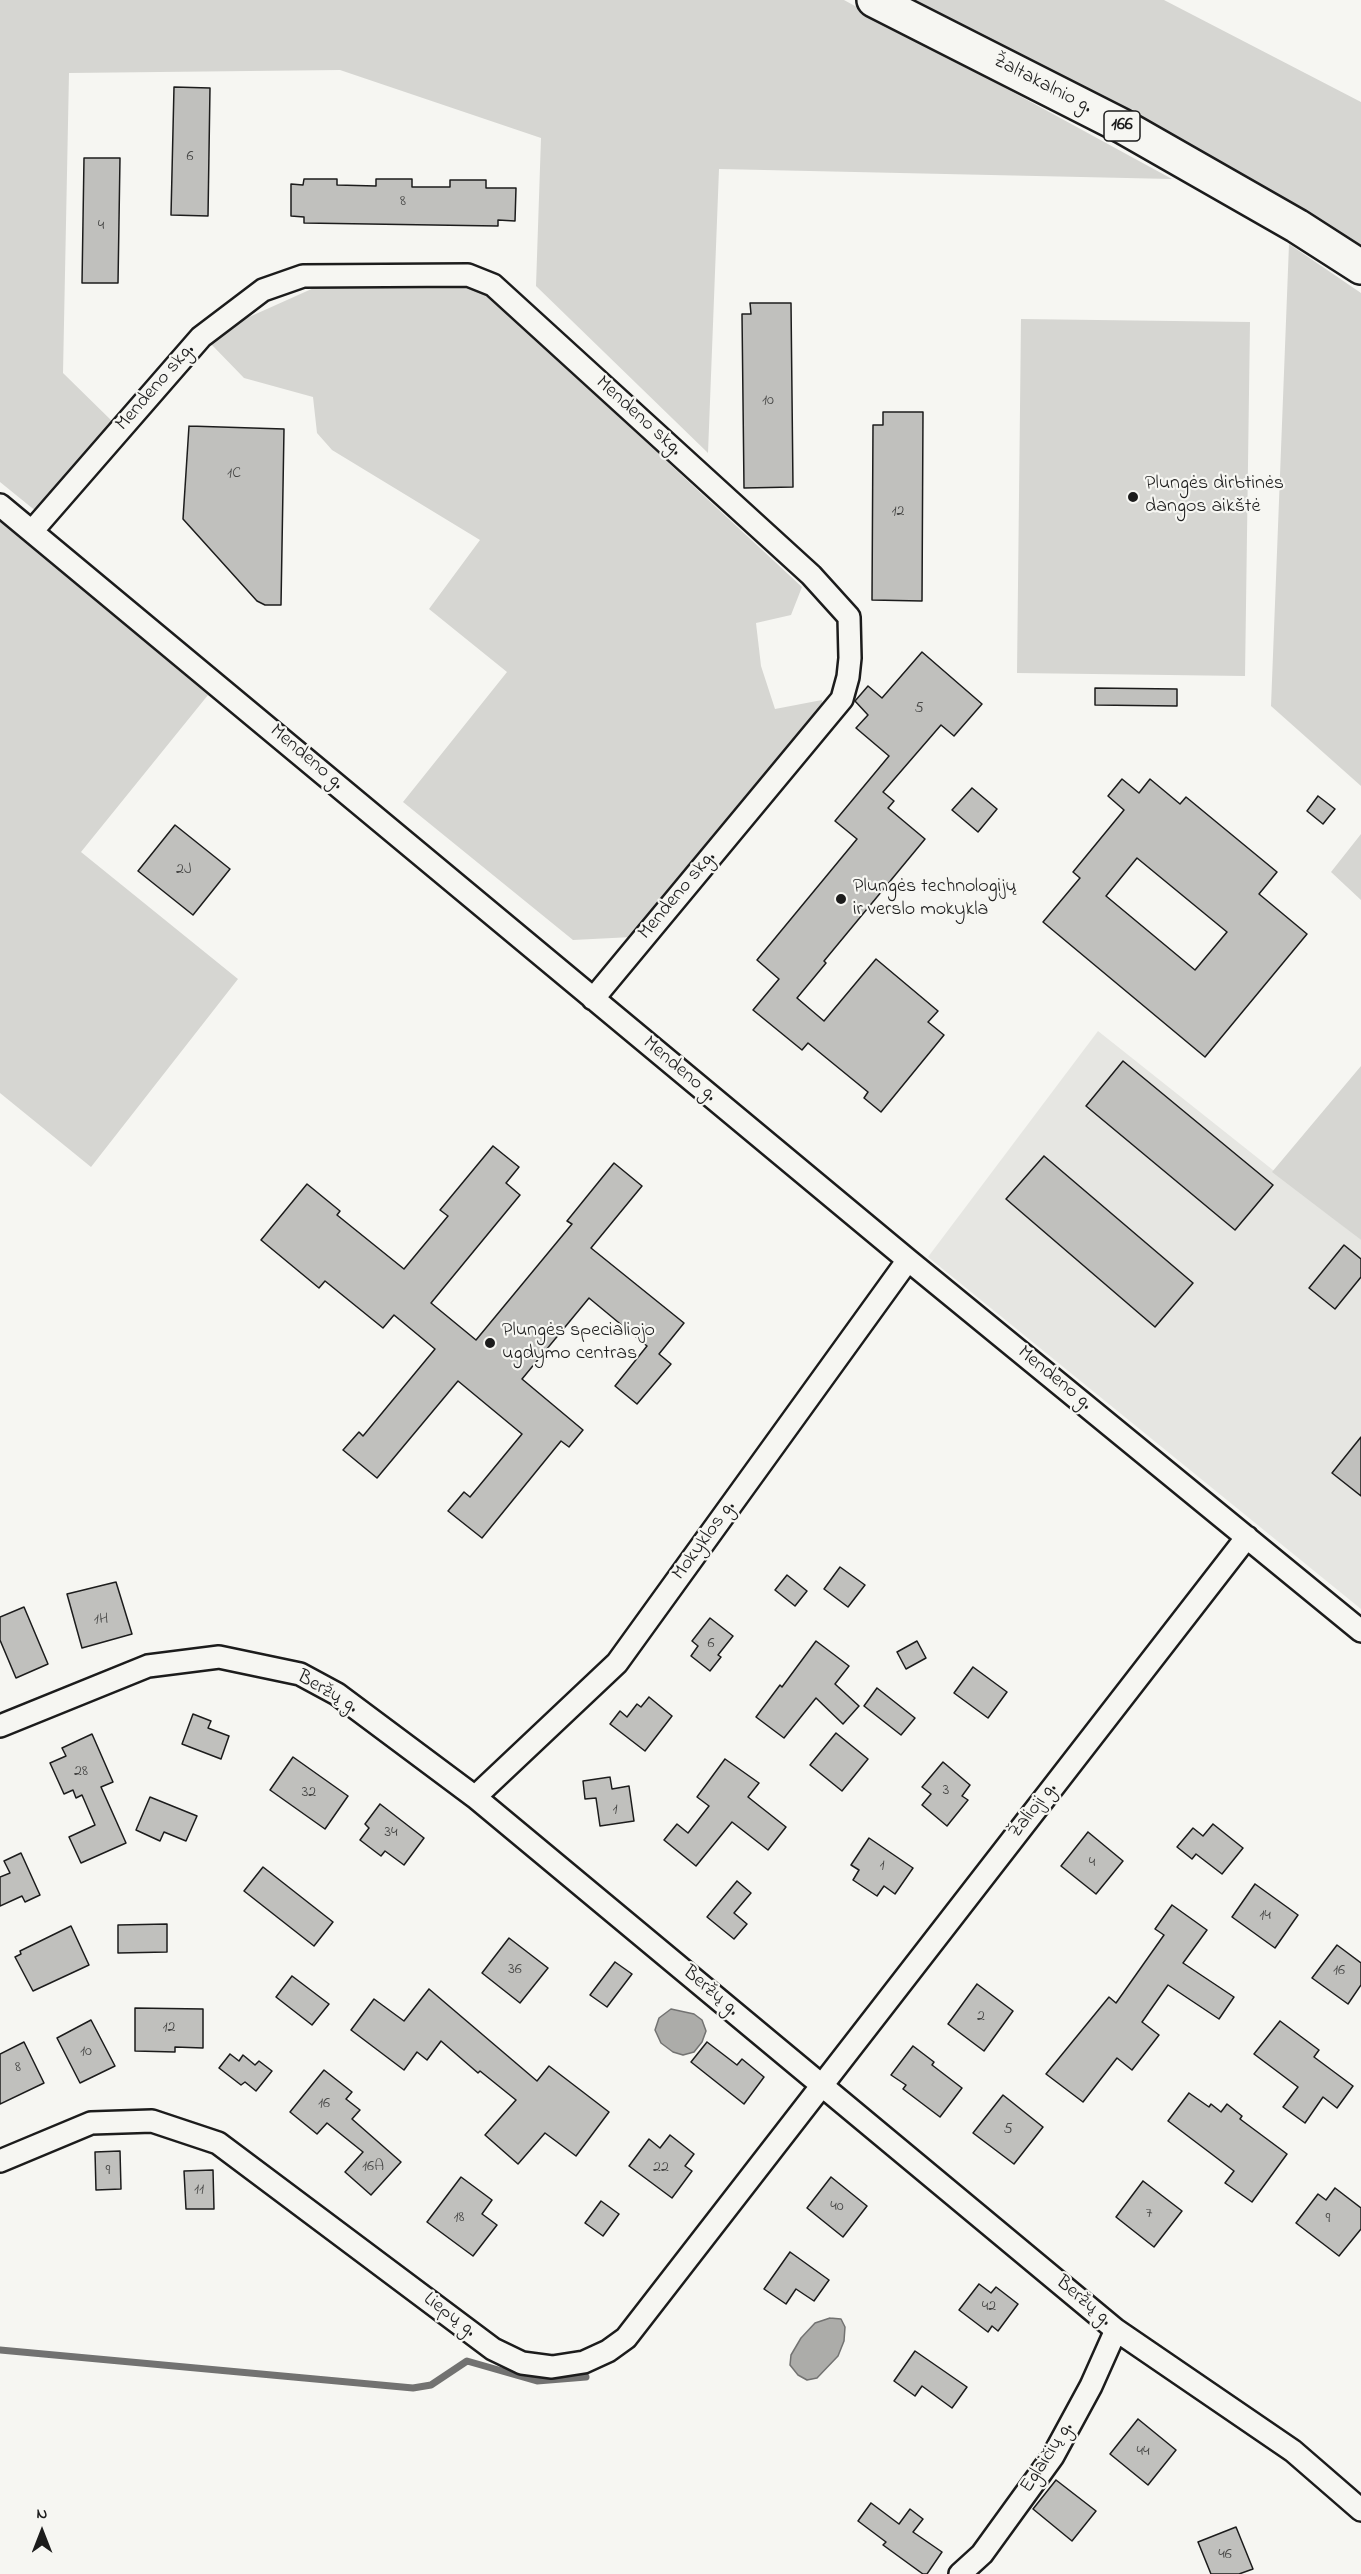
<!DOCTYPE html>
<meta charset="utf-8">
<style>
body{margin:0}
#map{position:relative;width:1361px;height:2574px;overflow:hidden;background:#f6f6f2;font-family:"Indie Flower",sans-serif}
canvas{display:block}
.north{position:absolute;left:12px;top:2502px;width:60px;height:60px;-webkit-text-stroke:4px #f6f6f2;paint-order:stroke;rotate:0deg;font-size:16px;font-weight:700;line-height:24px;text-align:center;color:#1c1c1c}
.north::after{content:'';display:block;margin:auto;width:21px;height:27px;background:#1c1c1c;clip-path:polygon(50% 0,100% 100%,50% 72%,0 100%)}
</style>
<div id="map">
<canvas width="1361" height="2574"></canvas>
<div class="north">N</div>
</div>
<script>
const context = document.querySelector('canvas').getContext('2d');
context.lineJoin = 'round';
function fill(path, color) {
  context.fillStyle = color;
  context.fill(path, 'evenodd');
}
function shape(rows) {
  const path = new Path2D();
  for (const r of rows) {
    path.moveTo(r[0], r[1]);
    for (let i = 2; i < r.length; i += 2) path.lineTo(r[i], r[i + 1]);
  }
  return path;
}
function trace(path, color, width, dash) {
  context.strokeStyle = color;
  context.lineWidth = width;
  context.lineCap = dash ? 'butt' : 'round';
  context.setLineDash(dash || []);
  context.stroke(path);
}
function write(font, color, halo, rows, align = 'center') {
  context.font = font + ' "Indie Flower",sans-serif';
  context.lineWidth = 4.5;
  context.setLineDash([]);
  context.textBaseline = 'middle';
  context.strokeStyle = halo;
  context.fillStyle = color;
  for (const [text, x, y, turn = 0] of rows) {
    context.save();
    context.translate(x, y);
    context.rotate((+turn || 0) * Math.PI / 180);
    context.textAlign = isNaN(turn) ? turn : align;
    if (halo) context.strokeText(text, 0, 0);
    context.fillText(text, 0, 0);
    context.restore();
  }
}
fill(shape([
 [1098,1031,1361,1240,1361,1609,928,1257]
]), '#e6e6e2');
fill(shape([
 [0,0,844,0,1172,179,719,169,708,453,536,286,541,138,340,70,69,73,63,373,115,424,37,512,0,482],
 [910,0,1164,0,1361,102,1361,249],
 [1289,244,1361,293,1361,786,1271,706],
 [478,286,802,587,791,615,756,623,761,666,775,709,822,700,823,710,632,937,573,940,403,802,507,672,429,609,480,540,332,450,317,433,313,397,244,378,211,344,229,326,316,287],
 [1021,319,1250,322,1245,676,1017,673],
 [0,520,208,695,81,852,238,979,91,1167,0,1093],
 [1361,834,1361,900,1331,872],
 [1361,1066,1361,1240,1272,1172]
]), '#d6d6d2');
const water = shape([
 [671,2009,694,2014,702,2020,706,2031,702,2042,694,2052,683,2055,673,2052,661,2043,655,2030,659,2018,671,2009],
 [830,2318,841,2319,845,2327,844,2341,838,2356,817,2378,807,2380,798,2375,790,2365,791,2355,801,2338,815,2323,830,2318]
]);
fill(water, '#acaca9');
trace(water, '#727271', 1.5);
trace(shape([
 [0,2350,413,2388,431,2385,467,2361,537,2381,586,2377]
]), '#727271', 7);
const building = shape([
 [174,87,210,88,208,216,171,215,174,87],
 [84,158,120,158,118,283,82,283,84,158],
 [304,179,337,179,337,185,376,186,376,179,412,179,412,187,450,187,450,180,486,180,486,188,516,188,515,221,498,220,498,226,304,223,304,217,291,216,291,184,303,185,304,179],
 [750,303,791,303,793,487,744,488,742,314,751,314,750,303],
 [883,412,923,412,922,601,872,600,873,425,883,425,883,412],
 [189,426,284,429,281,605,265,605,257,601,183,519,189,426],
 [922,652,982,704,954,736,941,725,883,792,894,801,888,808,925,839,824,961,826,963,797,998,824,1021,876,959,938,1011,928,1022,944,1035,881,1112,864,1098,868,1092,808,1043,802,1050,753,1010,779,979,757,960,857,839,835,821,889,756,856,728,868,715,855,701,868,686,882,698,922,652],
 [1095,688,1177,689,1177,706,1095,705,1095,688],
 [1122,779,1139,793,1150,779,1180,804,1186,797,1277,872,1259,894,1307,934,1205,1057,1043,922,1080,878,1073,872,1124,810,1108,796,1122,779],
 [1137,858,1227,932,1195,970,1106,896,1137,858],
 [972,788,997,809,978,832,952,810,972,788],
 [1318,796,1335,809,1323,824,1307,811,1318,796],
 [175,825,230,869,193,915,138,871,175,825],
 [1123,1061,1273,1185,1235,1230,1086,1106,1123,1061],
 [493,1146,519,1167,506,1183,520,1195,431,1303,476,1340,572,1224,567,1221,614,1163,642,1186,591,1248,684,1323,659,1354,671,1364,637,1404,615,1386,647,1346,589,1298,522,1379,583,1430,569,1447,561,1441,482,1538,448,1511,464,1492,470,1497,522,1434,458,1381,377,1478,343,1450,359,1432,363,1436,435,1349,394,1315,383,1328,325,1281,319,1288,261,1240,307,1184,340,1211,337,1215,404,1269,448,1216,440,1210,493,1146],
 [1044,1156,1193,1283,1155,1327,1006,1199,1044,1156],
 [1344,1245,1361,1259,1361,1277,1335,1309,1309,1288,1344,1245],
 [1361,1437,1361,1496,1332,1473,1361,1437],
 [840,1567,865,1585,848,1607,824,1589,840,1567],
 [787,1575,807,1591,795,1606,775,1590,787,1575],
 [116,1582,132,1634,82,1648,67,1594,116,1582],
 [24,1607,48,1664,16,1678,0,1640,0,1617,24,1607],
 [710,1618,733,1636,718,1655,721,1657,710,1671,691,1656,698,1646,692,1641,710,1618],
 [816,1641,849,1666,835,1684,859,1706,843,1724,816,1698,784,1738,756,1717,780,1685,782,1687,816,1641],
 [917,1641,926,1658,906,1669,897,1652,917,1641],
 [973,1667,1007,1692,988,1718,954,1693,973,1667],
 [877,1688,915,1718,901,1735,864,1706,877,1688],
 [649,1697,672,1716,645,1751,610,1724,620,1711,627,1717,637,1704,641,1707,649,1697],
 [193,1714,211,1721,208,1728,229,1736,221,1759,182,1744,193,1714],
 [836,1733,868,1759,842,1791,810,1765,836,1733],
 [92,1734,113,1782,101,1787,126,1843,81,1863,69,1837,95,1825,82,1795,76,1798,73,1790,64,1794,50,1763,66,1756,62,1748,92,1734],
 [293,1757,348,1796,325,1829,270,1790,293,1757],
 [725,1759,759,1783,748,1797,786,1827,768,1850,732,1822,696,1866,664,1840,677,1824,688,1833,709,1806,697,1797,725,1759],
 [943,1762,970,1785,962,1796,968,1800,947,1826,922,1805,931,1794,922,1787,943,1762],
 [610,1777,612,1789,629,1786,634,1821,600,1826,596,1798,585,1799,583,1781,610,1777],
 [150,1797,197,1816,186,1841,164,1832,160,1841,136,1830,150,1797],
 [380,1804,424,1838,404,1865,385,1851,381,1856,360,1840,369,1828,365,1824,380,1804],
 [1213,1824,1243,1848,1222,1874,1196,1854,1192,1859,1177,1847,1193,1828,1203,1836,1213,1824],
 [1088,1832,1123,1861,1096,1894,1061,1866,1088,1832],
 [869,1838,913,1868,895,1894,884,1886,877,1896,853,1880,859,1870,851,1865,869,1838],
 [21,1853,40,1895,25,1902,22,1896,0,1906,0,1877,10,1873,4,1861,21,1853],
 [263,1867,333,1922,314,1946,244,1891,263,1867],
 [737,1881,751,1893,734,1913,747,1924,734,1939,707,1917,737,1881],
 [1255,1884,1298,1915,1275,1948,1232,1917,1255,1884],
 [1172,1905,1207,1930,1183,1963,1234,1997,1219,2019,1168,1985,1142,2022,1159,2035,1132,2070,1117,2058,1083,2102,1046,2074,1109,1997,1116,2003,1164,1935,1155,1929,1172,1905],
 [167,1924,167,1952,118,1953,118,1925,167,1924],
 [71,1926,89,1965,33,1991,15,1957,21,1954,20,1951,71,1926],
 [509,1938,548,1968,520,2003,482,1973,509,1938],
 [1337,1945,1361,1963,1361,1985,1348,2004,1312,1978,1337,1945],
 [615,1962,632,1974,607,2007,590,1995,615,1962],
 [292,1976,329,2004,312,2025,276,1997,292,1976],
 [977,1984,1013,2011,984,2051,948,2024,977,1984],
 [429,1989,537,2081,549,2066,609,2112,576,2156,545,2133,518,2164,485,2135,516,2100,480,2071,478,2073,441,2041,427,2060,417,2052,404,2070,351,2030,374,1999,404,2021,429,1989],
 [135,2008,203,2009,203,2048,175,2047,175,2052,135,2051,135,2008],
 [91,2020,115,2066,80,2083,57,2038,91,2020],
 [1280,2021,1319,2050,1314,2057,1353,2086,1337,2108,1323,2097,1305,2123,1283,2107,1298,2087,1254,2054,1280,2021],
 [24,2042,44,2083,0,2104,0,2054,24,2042],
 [707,2042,737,2065,742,2059,764,2077,744,2104,691,2062,707,2042],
 [913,2046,934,2062,932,2065,962,2088,940,2117,903,2089,906,2085,891,2075,913,2046],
 [230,2054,239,2061,243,2055,255,2065,259,2061,272,2071,256,2091,245,2082,241,2085,219,2068,230,2054],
 [324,2070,352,2092,346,2099,360,2110,352,2119,401,2162,371,2195,345,2172,363,2152,327,2123,317,2134,290,2112,324,2070],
 [1189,2093,1209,2107,1211,2104,1221,2112,1227,2104,1242,2116,1240,2119,1287,2154,1252,2202,1225,2183,1234,2171,1168,2121,1189,2093],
 [1003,2095,1043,2127,1014,2164,973,2133,1003,2095],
 [670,2135,694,2154,685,2166,692,2171,672,2198,629,2166,649,2139,660,2148,670,2135],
 [120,2151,121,2189,96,2190,95,2152,120,2151],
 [213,2170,214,2209,186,2209,184,2171,213,2170],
 [461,2177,492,2200,482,2214,497,2225,473,2256,427,2222,461,2177],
 [831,2177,867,2206,843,2237,807,2208,831,2177],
 [1143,2181,1182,2211,1154,2247,1116,2217,1143,2181],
 [1335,2188,1361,2208,1361,2229,1339,2256,1296,2223,1318,2194,1326,2200,1335,2188],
 [601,2201,619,2214,603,2236,585,2223,601,2201],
 [790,2252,829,2280,814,2301,796,2289,786,2304,764,2289,790,2252],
 [979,2284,991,2293,996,2287,1018,2304,998,2331,992,2326,988,2332,959,2310,979,2284],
 [915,2351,967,2387,952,2408,922,2386,915,2396,894,2381,915,2351],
 [1138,2419,1176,2450,1148,2485,1110,2454,1138,2419],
 [1056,2480,1096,2511,1072,2541,1033,2509,1056,2480],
 [871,2503,899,2524,910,2509,923,2519,913,2532,942,2552,927,2574,923,2574,883,2545,886,2542,858,2521,871,2503],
 [1236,2527,1253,2569,1239,2574,1211,2574,1198,2542,1236,2527]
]);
fill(building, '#c0c0bd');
trace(building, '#1c1c1c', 1.5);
const street = shape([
 [0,505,908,1260,1361,1631],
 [33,530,201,337,263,290,303,276,468,275,493,285,811,575,849,617,850,658,848,677,842,699,593,999],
 [0,1726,148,1666,219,1657,300,1674,337,1694,475,1797,1116,2330,1293,2451,1361,2510],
 [475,1797,617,1663,908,1260],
 [0,2161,91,2123,152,2121,218,2143,493,2349,522,2363,552,2367,584,2362,608,2351,626,2338,1247,1537],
 [960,2574,982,2554,1053,2456,1091,2386,1116,2330]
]);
const primary = shape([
 [874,0,1122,126,1297,226,1361,267]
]);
trace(street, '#1c1c1c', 26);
trace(primary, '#1c1c1c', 38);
trace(street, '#f6f6f2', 21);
trace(primary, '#f6f6f2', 33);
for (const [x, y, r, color] of [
 [1133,497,6,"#1c1c1c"],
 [841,899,6,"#1c1c1c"],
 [490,1343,6,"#1c1c1c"]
]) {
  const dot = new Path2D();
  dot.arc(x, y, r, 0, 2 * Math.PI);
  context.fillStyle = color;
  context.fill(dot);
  trace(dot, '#f6f6f2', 2);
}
write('16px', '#454544', null, [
 ["6",190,157],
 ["8",403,202],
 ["4",101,226],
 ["10",768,401],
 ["1C",234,474],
 ["12",898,512],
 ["5",919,709],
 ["2J",184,870],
 ["1H",101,1620],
 ["6",711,1644],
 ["28",81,1772],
 ["3",946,1791],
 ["32",309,1793],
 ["1",615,1810],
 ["34",391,1833],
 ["4",1092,1863],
 ["1",882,1866],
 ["14",1265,1916],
 ["36",515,1970],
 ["16",1339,1971],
 ["2",981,2017],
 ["12",169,2028],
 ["10",86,2052],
 ["8",18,2068],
 ["16",324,2104],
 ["5",1008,2130],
 ["16A",373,2167],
 ["22",661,2168],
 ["9",108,2171],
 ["11",199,2190],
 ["40",837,2207],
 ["7",1149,2214],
 ["18",459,2218],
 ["9",1328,2219],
 ["42",989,2307],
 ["44",1143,2452],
 ["46",1225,2555]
]);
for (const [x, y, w] of [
 [1122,126,36]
]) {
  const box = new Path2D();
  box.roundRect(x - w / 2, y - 15, w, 30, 4.5);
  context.fillStyle = '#f6f6f2';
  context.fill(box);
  trace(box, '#1c1c1c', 1.5);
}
write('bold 18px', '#1c1c1c', null, [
 ["166",1122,126]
]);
write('20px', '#1c1c1c', '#f6f6f2', [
 ["Žaltakalnio g.",1042,85,27],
 ["Mendeno skg.",156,388,-49],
 ["Mendeno skg.",638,417,42],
 ["Mendeno g.",306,758,40],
 ["Mendeno skg.",678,896,-50],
 ["Mendeno g.",679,1070,40],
 ["Mendeno g.",1054,1379,39],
 ["Mokyklos g.",705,1541,-54],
 ["Beržų g.",327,1693,30],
 ["Žalioji g.",1034,1811,-52],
 ["Beržų g.",710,1992,40],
 ["Beržų g.",1083,2302,40],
 ["Liepų g.",449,2316,37],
 ["Eglaičių g.",1048,2458,-57]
]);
write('20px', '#1c1c1c', '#f6f6f2', [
 ["Plungės dirbtinės",1145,485],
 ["dangos aikštė",1145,508],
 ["Plungės technologijų",853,888],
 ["ir verslo mokykla",853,911],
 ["Plungės specialiojo",502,1332],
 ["ugdymo centras",502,1355]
], 'left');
</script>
